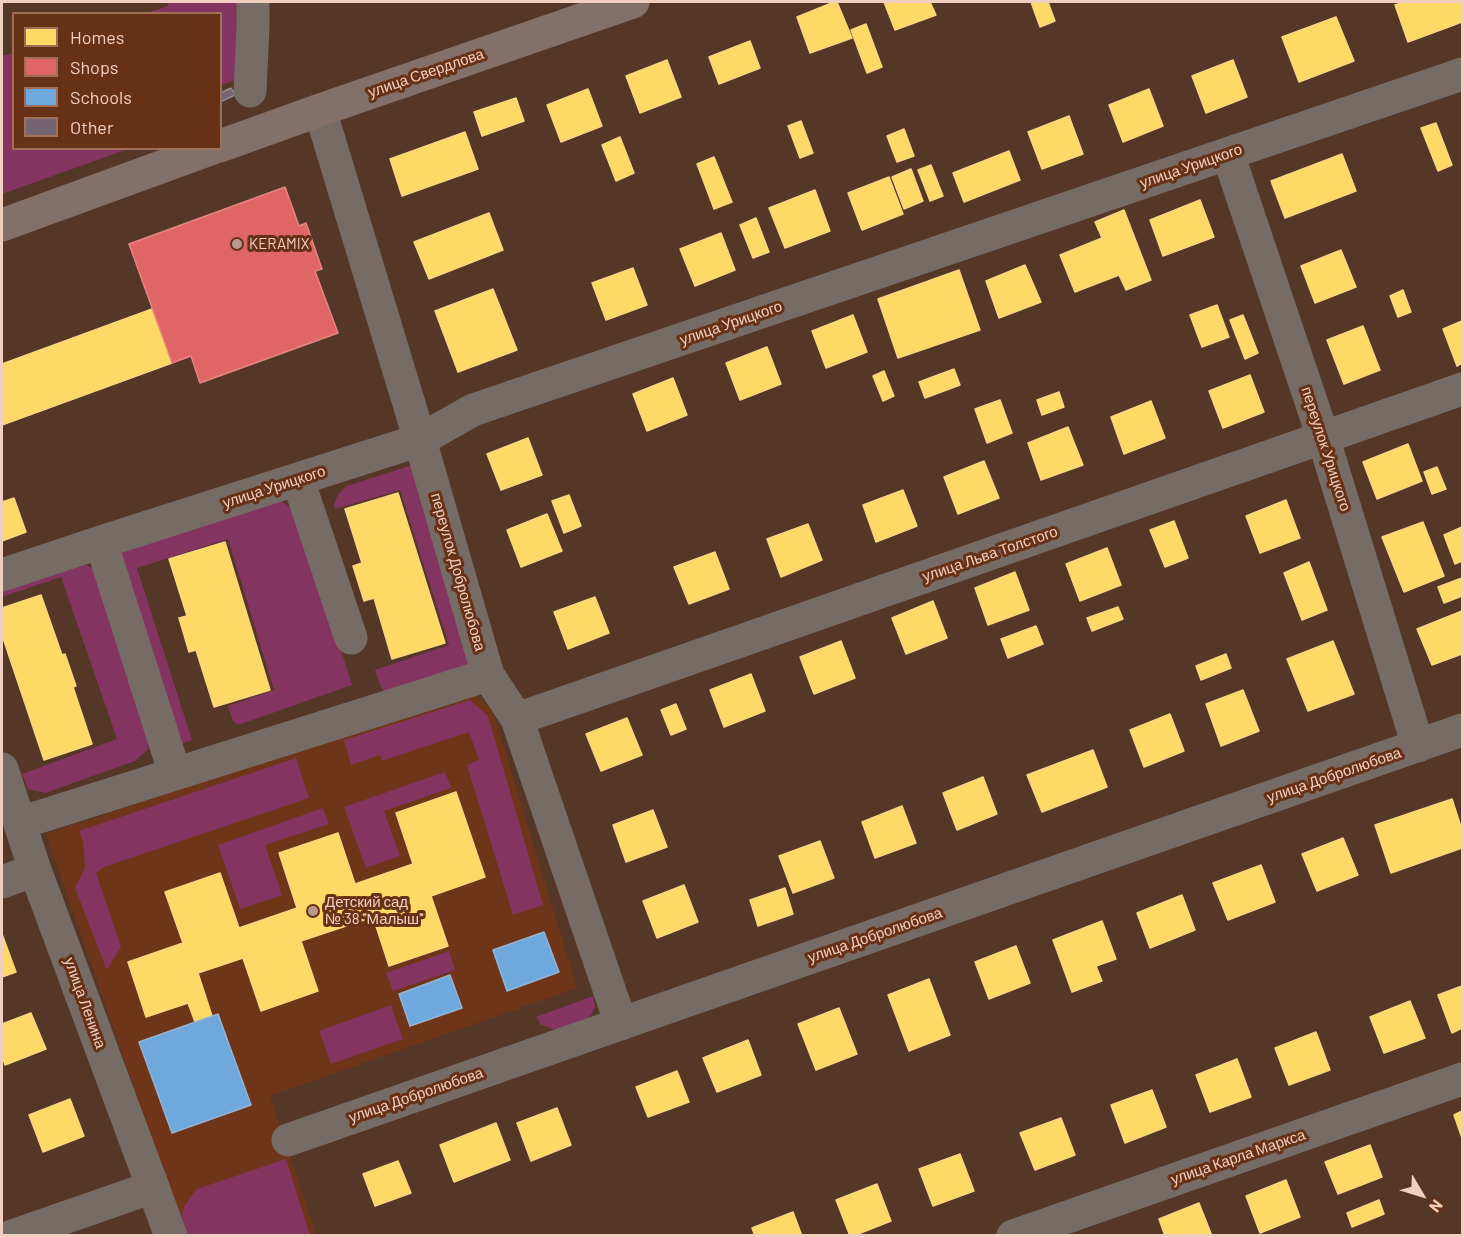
<!DOCTYPE html>
<meta charset="utf-8">
<style>
body{margin:0}
#map{position:relative;width:1464px;height:1237px;overflow:hidden;background:#553728;font-family:Barlow,sans-serif}
canvas{display:block}
.frame{position:absolute;inset:0;border:3px solid #f0cec0;pointer-events:none}
.legend{position:absolute;left:12px;top:12px;width:210px;height:138px;box-sizing:border-box;background:#673116;border:2px solid #9e705a;margin:0;padding:8px 10px;list-style:none;font-size:18px;color:#f0cec0}
.legend li{display:flex;align-items:center;gap:12px;height:30px}
.legend b{width:30px;border:2px solid #9e705a}
.north{position:absolute;left:1392px;top:1165px;width:60px;height:60px;-webkit-text-stroke:4px #673116;paint-order:stroke;rotate:128deg;font-size:16px;font-weight:700;line-height:24px;text-align:center;color:#f0cec0}
.north::after{content:'';display:block;margin:auto;width:21px;height:27px;background:#f0cec0;clip-path:polygon(50% 0,100% 100%,50% 72%,0 100%)}
</style>
<div id="map">
<canvas width="1464" height="1237"></canvas>
<div class="frame"></div>
<ul class="legend">
<li><b style="height:16px;background:#ffd966"></b>Homes</li>
<li><b style="height:16px;background:#e06666"></b>Shops</li>
<li><b style="height:16px;background:#6fa8dc"></b>Schools</li>
<li><b style="height:16px;background:#736470"></b>Other</li>
</ul>
<div class="north">N</div>
</div>
<script>
const context = document.querySelector('canvas').getContext('2d');
context.lineJoin = 'round';
function fill(path, color) {
  context.fillStyle = color;
  context.fill(path, 'evenodd');
}
function shape(rows) {
  const path = new Path2D();
  for (const r of rows) {
    path.moveTo(r[0], r[1]);
    for (let i = 2; i < r.length; i += 2) path.lineTo(r[i], r[i + 1]);
  }
  return path;
}
function trace(path, color, width, dash) {
  context.strokeStyle = color;
  context.lineWidth = width;
  context.lineCap = dash ? 'butt' : 'round';
  context.setLineDash(dash || []);
  context.stroke(path);
}
function write(font, color, halo, rows, align = 'center') {
  context.font = font + ' Barlow,sans-serif';
  context.lineWidth = 6;
  context.setLineDash([]);
  context.textBaseline = 'middle';
  context.strokeStyle = halo;
  context.fillStyle = color;
  for (const [text, x, y, turn = 0] of rows) {
    context.save();
    context.translate(x, y);
    context.rotate((+turn || 0) * Math.PI / 180);
    context.textAlign = isNaN(turn) ? turn : align;
    if (halo) context.strokeText(text, 0, 0);
    context.fillText(text, 0, 0);
    context.restore();
  }
}
fill(shape([
 [471,692,493,711,577,988,270,1096,316,1235,185,1235,46,834]
]), '#6e3518');
fill(shape([
 [169,2,245,2,244,77,221,85,220,14,144,14,168,6],
 [13,53,14,148,128,149,2,194,2,56],
 [409,466,421,468,474,653,465,671,386,693,380,685,375,670,449,645,400,490,335,509,334,504,339,493,347,486],
 [280,500,298,514,352,685,238,725,233,721,228,706,274,690,228,539,137,568,192,740,182,744,119,548],
 [83,562,93,569,150,736,148,749,135,761,45,793,28,789,22,774,117,739,61,577,2,597,2,590],
 [470,700,488,716,543,905,513,915,467,765,479,760,469,732,382,761,380,755,351,765,344,740],
 [296,758,309,798,104,867,96,873,121,947,107,970,75,888,85,867,83,841,79,831],
 [445,772,451,788,384,811,400,856,366,868,344,807],
 [323,808,329,824,265,845,282,895,240,909,218,845],
 [449,951,455,970,393,991,386,973],
 [593,996,595,1007,592,1014,581,1023,571,1028,553,1029,540,1024,536,1017],
 [391,1005,403,1039,331,1064,319,1031],
 [286,1159,310,1235,188,1235,183,1221,182,1214,185,1205,191,1196,197,1189]
]), '#843461');
const homes = shape([
 [834,2,837,2,852,38,810,53,797,17,834,2],
 [884,2,930,2,936,15,895,30,884,2],
 [1031,2,1048,2,1055,21,1040,27,1031,2],
 [1404,2,1462,2,1462,22,1408,42,1395,5,1404,2],
 [1336,17,1354,61,1299,82,1282,37,1336,17],
 [866,24,882,67,867,73,851,30,866,24],
 [750,41,760,68,719,84,709,57,750,41],
 [667,60,681,97,640,113,626,76,667,60],
 [1233,60,1247,97,1206,113,1192,76,1233,60],
 [588,89,602,126,561,142,547,105,588,89],
 [1149,89,1163,126,1123,142,1109,105,1149,89],
 [516,98,524,121,482,136,474,112,516,98],
 [1069,116,1083,154,1042,169,1028,132,1069,116],
 [801,121,813,153,800,158,788,126,801,121],
 [1436,123,1452,165,1438,171,1421,128,1436,123],
 [904,129,914,156,897,162,887,136,904,129],
 [465,132,478,169,402,196,390,159,465,132],
 [620,137,634,173,616,181,602,145,620,137],
 [1009,151,1020,180,964,202,953,173,1009,151],
 [1342,154,1356,191,1285,218,1271,181,1342,154],
 [714,157,732,202,714,209,697,164,714,157],
 [931,165,943,196,930,201,918,170,931,165],
 [911,169,923,201,904,209,892,177,911,169],
 [889,177,903,214,862,230,848,193,889,177],
 [815,190,830,231,785,248,769,208,815,190],
 [1200,200,1214,237,1163,256,1150,220,1200,200],
 [1124,210,1151,280,1126,290,1119,275,1075,292,1060,255,1102,238,1095,222,1124,210],
 [489,213,503,250,429,279,414,242,489,213],
 [756,218,769,252,753,258,740,225,756,218],
 [721,233,735,270,695,286,680,249,721,233],
 [1341,250,1356,287,1315,303,1301,266,1341,250],
 [1025,265,1041,302,999,318,986,281,1025,265],
 [633,268,647,305,606,320,592,283,633,268],
 [959,270,980,330,898,358,878,299,959,270],
 [493,289,517,350,458,372,435,311,493,289],
 [1403,290,1411,312,1398,317,1390,296,1403,290],
 [1217,305,1229,337,1202,347,1190,315,1217,305],
 [152,309,172,363,2,425,2,364,152,309],
 [853,315,867,352,826,368,812,331,853,315],
 [1243,315,1258,353,1245,359,1230,320,1243,315],
 [1462,321,1462,363,1457,366,1443,329,1462,321],
 [1363,326,1380,370,1344,384,1327,340,1363,326],
 [767,347,781,384,740,400,726,363,767,347],
 [954,369,960,385,925,398,919,382,954,369],
 [884,371,894,396,883,401,873,376,884,371],
 [1250,375,1264,412,1223,428,1209,391,1250,375],
 [673,378,687,415,647,431,633,394,673,378],
 [1059,392,1064,407,1042,415,1037,400,1059,392],
 [1000,400,1012,433,987,443,975,409,1000,400],
 [1151,401,1165,438,1124,454,1111,417,1151,401],
 [1068,427,1083,465,1041,480,1028,443,1068,427],
 [528,438,542,475,501,490,487,454,528,438],
 [1408,444,1422,481,1377,499,1363,462,1408,444],
 [984,461,999,498,958,514,944,477,984,461],
 [1437,467,1446,489,1432,494,1424,472,1437,467],
 [903,490,917,526,876,542,863,505,903,490],
 [398,493,445,643,392,659,374,598,364,601,353,566,362,563,345,509,398,493],
 [569,495,581,526,564,533,552,501,569,495],
 [14,498,26,532,2,541,2,502,14,498],
 [1286,500,1300,538,1260,553,1246,516,1286,500],
 [547,514,562,551,521,567,507,530,547,514],
 [1174,521,1188,558,1165,567,1150,530,1174,521],
 [1423,522,1444,576,1404,592,1382,537,1423,522],
 [808,524,822,560,781,577,767,539,808,524],
 [1462,527,1462,561,1455,564,1444,535,1462,527],
 [225,542,270,690,214,707,196,650,189,652,179,618,187,616,169,559,225,542],
 [1107,548,1121,585,1080,601,1066,564,1107,548],
 [715,552,729,589,689,604,674,567,715,552],
 [1309,562,1327,610,1302,620,1284,573,1309,562],
 [1015,572,1029,610,988,625,975,588,1015,572],
 [1462,578,1462,596,1444,603,1438,587,1462,578],
 [41,595,62,655,65,654,76,686,73,687,92,744,44,760,2,635,2,608,41,595],
 [595,597,609,633,568,649,554,612,595,597],
 [933,601,947,638,906,654,892,618,933,601],
 [1118,607,1123,619,1092,631,1087,618,1118,607],
 [1462,611,1462,654,1432,665,1417,629,1462,611],
 [1036,626,1043,644,1008,658,1001,639,1036,626],
 [841,641,855,678,814,694,800,657,841,641],
 [1333,641,1354,694,1308,711,1287,659,1333,641],
 [1226,654,1231,668,1201,680,1196,666,1226,654],
 [751,674,765,711,724,727,710,690,751,674],
 [1243,690,1259,731,1221,746,1206,704,1243,690],
 [676,704,686,729,671,735,661,710,676,704],
 [1170,714,1184,751,1144,767,1130,730,1170,714],
 [627,718,642,755,601,771,586,734,627,718],
 [1093,750,1107,787,1042,812,1027,775,1093,750],
 [983,777,997,814,957,830,943,793,983,777],
 [456,792,485,877,431,896,448,946,389,966,373,917,301,941,318,991,261,1011,243,958,198,973,212,1016,195,1022,188,1003,146,1017,128,962,183,943,165,892,220,873,239,928,297,908,279,853,338,833,355,884,413,864,396,813,456,792],
 [1452,799,1462,830,1462,848,1391,873,1375,825,1452,799],
 [902,806,916,843,875,858,862,822,902,806],
 [653,810,667,847,626,862,613,825,653,810],
 [1343,838,1358,875,1317,891,1302,854,1343,838],
 [820,841,834,878,793,893,779,856,820,841],
 [1261,865,1275,902,1228,920,1213,883,1261,865],
 [684,885,698,922,657,938,643,901,684,885],
 [785,888,793,914,758,926,750,900,785,888],
 [1182,895,1195,930,1150,948,1137,913,1182,895],
 [1102,921,1116,959,1096,966,1102,981,1072,992,1053,940,1102,921],
 [2,934,16,972,2,977,2,934],
 [1016,946,1030,983,989,999,975,962,1016,946],
 [929,979,950,1035,909,1051,888,995,929,979],
 [1462,986,1462,1028,1452,1033,1438,995,1462,986],
 [1410,1001,1425,1038,1384,1053,1370,1017,1410,1001],
 [839,1008,857,1054,816,1070,798,1024,839,1008],
 [31,1013,46,1049,5,1065,2,1056,2,1024,31,1013],
 [1316,1032,1330,1070,1289,1085,1275,1048,1316,1032],
 [748,1040,761,1075,717,1092,703,1058,748,1040],
 [1237,1059,1251,1097,1210,1112,1196,1075,1237,1059],
 [677,1071,689,1102,648,1117,636,1087,677,1071],
 [1152,1090,1166,1127,1125,1143,1111,1105,1152,1090],
 [70,1099,84,1136,43,1152,29,1115,70,1099],
 [557,1108,571,1145,531,1161,517,1123,557,1108],
 [1462,1111,1462,1138,1454,1115,1462,1111],
 [1061,1118,1075,1155,1035,1170,1020,1133,1061,1118],
 [496,1123,510,1160,454,1182,440,1145,496,1123],
 [1370,1145,1382,1177,1338,1194,1325,1162,1370,1145],
 [960,1154,974,1191,933,1206,919,1169,960,1154],
 [398,1161,411,1193,375,1206,363,1174,398,1161],
 [1286,1180,1300,1217,1260,1233,1246,1196,1286,1180],
 [877,1184,891,1221,853,1236,850,1236,836,1200,877,1184],
 [1379,1200,1384,1214,1352,1227,1347,1213,1379,1200],
 [1199,1203,1212,1236,1165,1236,1159,1219,1199,1203],
 [793,1212,802,1236,755,1236,752,1228,793,1212]
]);
fill(homes, '#ffd966');
trace(homes, '#fad681', 1.5);
const shops = shape([
 [285,187,299,226,306,223,322,269,315,271,338,333,200,383,191,356,172,363,129,244,285,187]
]);
fill(shops, '#e06666');
trace(shops, '#e58581', 1.5);
const schools = shape([
 [544,932,559,972,507,991,493,950,544,932],
 [450,975,462,1008,410,1026,399,994,450,975],
 [218,1014,251,1105,172,1133,139,1042,218,1014]
]);
fill(schools, '#6fa8dc');
trace(schools, '#96b3d4', 1.5);
const building = shape([
 [231,88,235,95,220,102,220,93,231,88]
]);
fill(building, '#736470');
trace(building, '#978a8e', 1.5);
trace(shape([
 [250,91,253,26,253,2],
 [320,110,420,440,488,675,517,719,621,1024],
 [1228,154,1323,437,1418,746],
 [298,480,351,638],
 [101,542,175,774],
 [2,575,101,542,420,440,473,410,1462,74],
 [517,719,1462,389],
 [2,769,35,870,171,1236],
 [20,823,488,675],
 [2,882,35,870],
 [288,1140,1462,730],
 [12,1236,153,1187],
 [1013,1236,1462,1079]
]), '#776b65', 33);
trace(shape([
 [220,146,320,110,633,2],
 [2,225,213,148]
]), '#837169', 33);
for (const [x, y, r, color] of [
 [237,244,6,"#ba998b"],
 [313,911,6,"#ba998b"]
]) {
  const dot = new Path2D();
  dot.arc(x, y, r, 0, 2 * Math.PI);
  context.fillStyle = color;
  context.fill(dot);
  trace(dot, '#673116', 2);
}
write('15px', '#f0cec0', '#673116', [
 ["улица Свердлова",426,73,-19],
 ["улица Урицкого",1191,166,-19],
 ["улица Урицкого",731,323,-19],
 ["переулок Урицкого",1326,449,72],
 ["улица Урицкого",274,487,-18],
 ["улица Льва Толстого",990,554,-19],
 ["переулок Добролюбова",458,572,74],
 ["улица Добролюбова",1334,775,-19],
 ["улица Добролюбова",875,935,-19],
 ["улица Ленина",85,1003,70],
 ["улица Добролюбова",416,1095,-19],
 ["улица Карла Маркса",1238,1157,-19]
]);
write('15px', '#f0cec0', '#673116', [
 ["KERAMIX",249,244],
 ["Детский сад",325,902],
 ["№ 38 \"Малыш\"",325,919]
], 'left');
</script>
